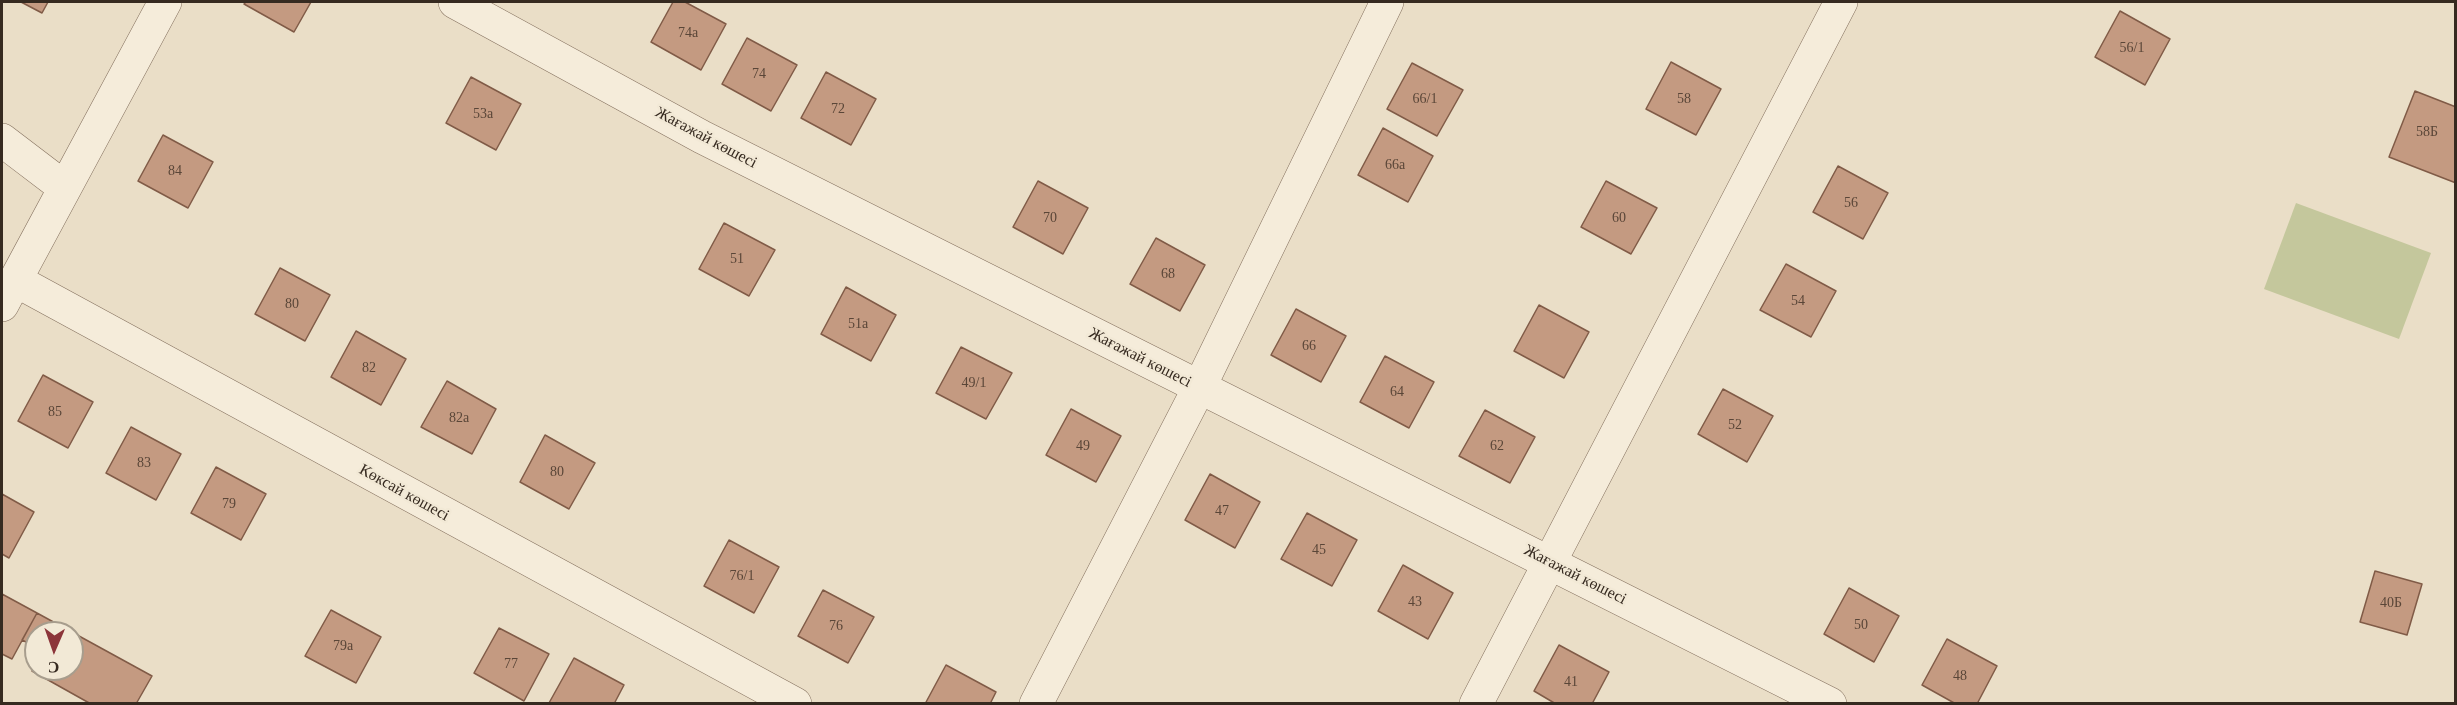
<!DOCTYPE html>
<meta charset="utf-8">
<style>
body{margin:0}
#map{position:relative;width:2457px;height:705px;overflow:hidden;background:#eadec7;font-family:Georgia,serif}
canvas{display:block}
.frame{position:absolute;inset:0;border:3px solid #362a20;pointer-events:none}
.north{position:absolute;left:24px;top:621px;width:60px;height:60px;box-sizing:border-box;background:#f2e9d6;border:2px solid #a79d8d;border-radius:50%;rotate:182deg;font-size:16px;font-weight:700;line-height:24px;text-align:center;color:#362a20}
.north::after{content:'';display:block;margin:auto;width:21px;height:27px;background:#8c353a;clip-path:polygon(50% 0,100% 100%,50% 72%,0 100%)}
</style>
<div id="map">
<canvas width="2457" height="705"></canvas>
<div class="frame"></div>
<div class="north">С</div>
</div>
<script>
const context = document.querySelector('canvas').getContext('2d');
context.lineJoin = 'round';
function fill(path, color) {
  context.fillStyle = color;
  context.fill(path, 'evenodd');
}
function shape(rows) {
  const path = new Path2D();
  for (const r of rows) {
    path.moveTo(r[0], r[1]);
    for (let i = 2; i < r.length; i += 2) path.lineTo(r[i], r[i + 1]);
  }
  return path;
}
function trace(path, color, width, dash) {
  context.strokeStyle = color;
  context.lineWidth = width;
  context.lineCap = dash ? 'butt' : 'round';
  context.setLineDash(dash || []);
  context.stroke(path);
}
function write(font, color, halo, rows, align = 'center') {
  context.font = font + ' Georgia,serif';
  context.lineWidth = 5;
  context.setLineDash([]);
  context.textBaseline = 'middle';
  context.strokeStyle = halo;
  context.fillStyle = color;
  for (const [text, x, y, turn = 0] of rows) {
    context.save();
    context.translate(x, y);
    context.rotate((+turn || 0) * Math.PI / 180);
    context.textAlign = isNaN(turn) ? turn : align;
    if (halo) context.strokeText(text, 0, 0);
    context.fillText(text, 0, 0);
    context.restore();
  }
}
fill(shape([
 [2296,203,2431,253,2399,339,2264,289]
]), '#c4c79c');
const building = shape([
 [21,2,48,2,42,13,21,2],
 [246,2,311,2,294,32,244,4,246,2],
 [673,2,685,2,726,24,701,70,651,42,673,2],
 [2120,11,2170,39,2145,85,2095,57,2120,11],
 [747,38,797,65,771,111,722,84,747,38],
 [1671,62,1721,89,1696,135,1646,109,1671,62],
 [1412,63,1463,90,1437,136,1387,109,1412,63],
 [826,72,876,99,851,145,801,118,826,72],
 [471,77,521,104,496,150,446,123,471,77],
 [2415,91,2456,107,2456,183,2389,157,2415,91],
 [1383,128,1433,156,1408,202,1358,175,1383,128],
 [163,135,213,162,188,208,138,181,163,135],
 [1838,166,1888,193,1863,239,1813,212,1838,166],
 [1038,181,1088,208,1063,254,1013,227,1038,181],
 [1606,181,1657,208,1631,254,1581,227,1606,181],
 [724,223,775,250,749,296,699,269,724,223],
 [1156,238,1205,265,1180,311,1130,284,1156,238],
 [1786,264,1836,291,1811,337,1760,310,1786,264],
 [280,268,330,295,305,341,255,314,280,268],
 [846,287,896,315,871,361,821,334,846,287],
 [1539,305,1589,332,1564,378,1514,351,1539,305],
 [1296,309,1346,336,1321,382,1271,355,1296,309],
 [356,331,406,359,381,405,331,377,356,331],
 [961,347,1012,373,986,419,936,393,961,347],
 [1385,356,1434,382,1409,428,1360,402,1385,356],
 [43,375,93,402,68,448,18,421,43,375],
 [447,381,496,409,472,454,421,427,447,381],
 [1723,389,1773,416,1747,462,1698,434,1723,389],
 [1071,409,1121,436,1096,482,1046,455,1071,409],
 [1485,410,1535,437,1510,483,1459,456,1485,410],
 [131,427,181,454,156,500,106,473,131,427],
 [545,435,595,463,569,509,520,482,545,435],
 [216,467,266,494,241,540,191,513,216,467],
 [1210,474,1260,502,1235,548,1185,520,1210,474],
 [2,494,34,512,9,558,2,554,2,494],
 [1307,513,1357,540,1332,586,1281,559,1307,513],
 [729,540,779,567,754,613,704,586,729,540],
 [1403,565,1453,593,1428,639,1378,611,1403,565],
 [2375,571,2422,584,2407,635,2360,622,2375,571],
 [1849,588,1899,616,1874,662,1824,634,1849,588],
 [823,590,874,617,848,663,798,636,823,590],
 [2,594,37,613,12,659,2,654,2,594],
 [331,610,381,637,356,683,305,656,331,610],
 [37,613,152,676,136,704,91,704,32,671,36,663,36,669,72,669,72,633,36,633,36,647,22,640,37,613],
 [499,628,549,654,524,701,474,673,499,628],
 [1947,639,1997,666,1977,704,1956,704,1922,685,1947,639],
 [1559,645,1609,672,1592,704,1556,704,1534,691,1559,645],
 [574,658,624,685,614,704,549,703,574,658],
 [946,665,996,692,990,704,925,704,946,665]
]);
fill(building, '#c49a81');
trace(building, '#805b47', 1.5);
const minor = shape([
 [455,2,702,137,1830,704],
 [2,140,65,188],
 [15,280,795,704],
 [2,305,165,2],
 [1036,704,1199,388,1387,2],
 [1476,704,1841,2]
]);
trace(minor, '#84705e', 34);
trace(minor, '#f5ecda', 33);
write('14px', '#5a4638', null, [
 ["74а",688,33],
 ["56/1",2132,48],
 ["74",759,74],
 ["66/1",1425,99],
 ["58",1684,99],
 ["72",838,109],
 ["53а",483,114],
 ["58Б",2427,132],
 ["66а",1395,165],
 ["84",175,171],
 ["56",1851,203],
 ["70",1050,218],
 ["60",1619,218],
 ["51",737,259],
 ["68",1168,274],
 ["54",1798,301],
 ["80",292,304],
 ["51а",858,324],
 ["66",1309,346],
 ["82",369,368],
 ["49/1",974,383],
 ["64",1397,392],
 ["85",55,412],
 ["82а",459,418],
 ["52",1735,425],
 ["49",1083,446],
 ["62",1497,446],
 ["83",144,463],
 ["80",557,472],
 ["79",229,504],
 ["47",1222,511],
 ["45",1319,550],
 ["76/1",742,576],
 ["43",1415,602],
 ["40Б",2391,603],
 ["50",1861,625],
 ["76",836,626],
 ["79а",343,646],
 ["77",511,664],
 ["48",1960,676],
 ["41",1571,682]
]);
write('16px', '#362a20', '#f2e9d6', [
 ["Жағажай көшесі",706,138,28],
 ["Жағажай көшесі",1140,358,27],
 ["Көксай көшесі",404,493,29],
 ["Жағажай көшесі",1575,575,27]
]);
</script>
